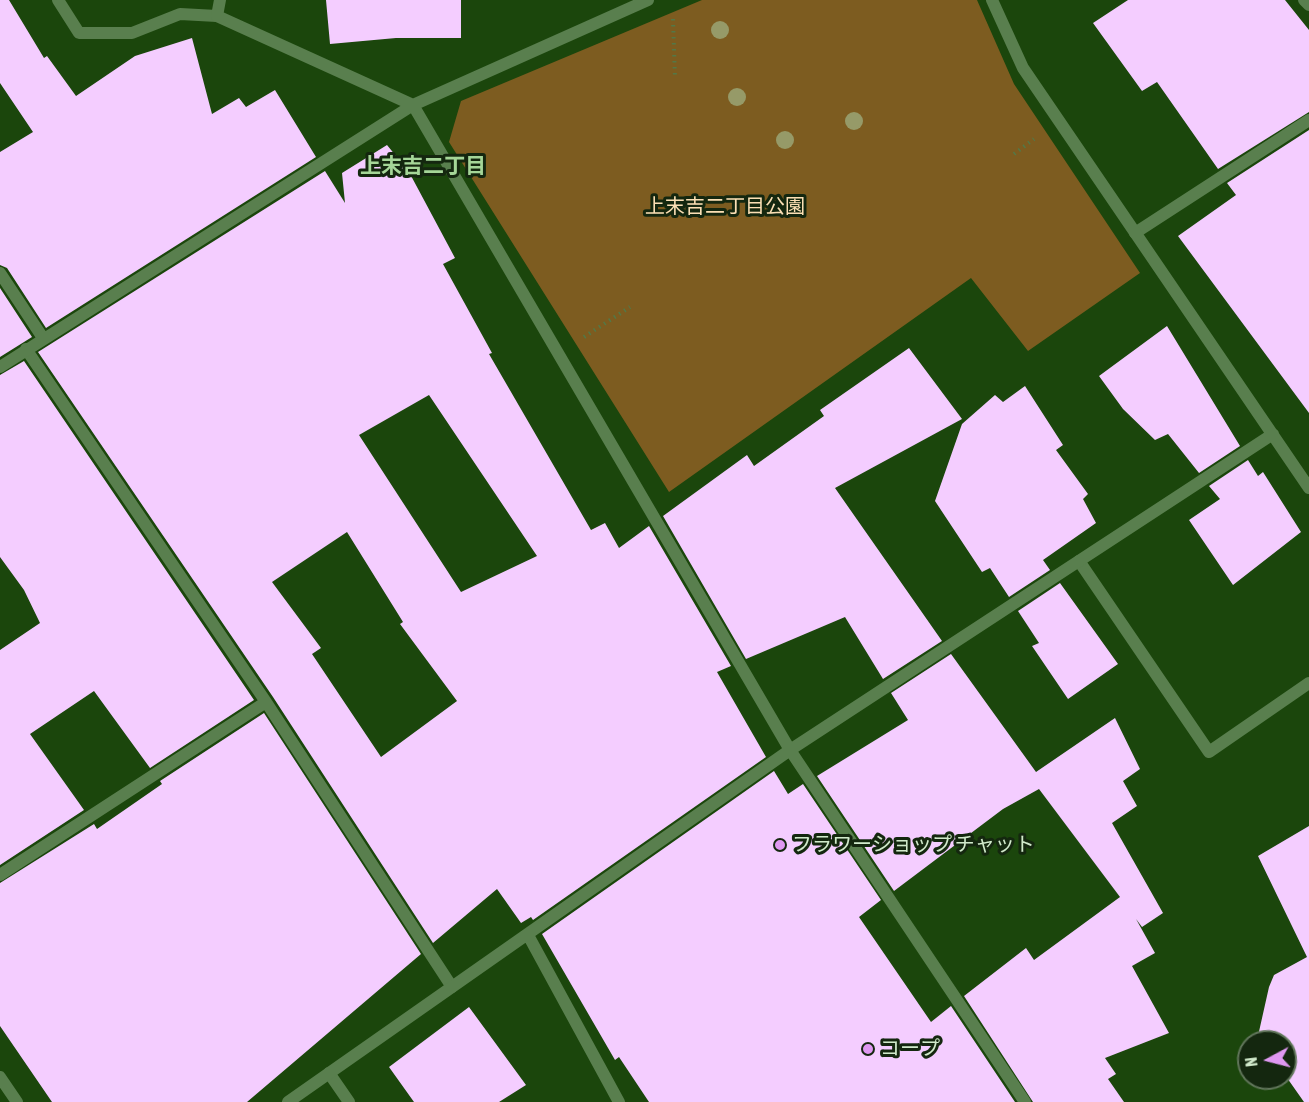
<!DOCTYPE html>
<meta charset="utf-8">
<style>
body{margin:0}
#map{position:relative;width:1309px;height:1102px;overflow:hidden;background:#1b460c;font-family:"Asap Condensed",sans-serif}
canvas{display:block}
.north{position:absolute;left:1237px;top:1030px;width:60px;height:60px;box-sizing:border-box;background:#14270f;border:2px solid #60755a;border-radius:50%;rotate:263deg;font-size:16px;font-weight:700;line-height:24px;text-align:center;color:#d1eacb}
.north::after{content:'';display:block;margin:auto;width:21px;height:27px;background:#df98f1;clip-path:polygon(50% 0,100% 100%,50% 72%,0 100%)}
</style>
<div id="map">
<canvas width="1309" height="1102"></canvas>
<div class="north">N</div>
</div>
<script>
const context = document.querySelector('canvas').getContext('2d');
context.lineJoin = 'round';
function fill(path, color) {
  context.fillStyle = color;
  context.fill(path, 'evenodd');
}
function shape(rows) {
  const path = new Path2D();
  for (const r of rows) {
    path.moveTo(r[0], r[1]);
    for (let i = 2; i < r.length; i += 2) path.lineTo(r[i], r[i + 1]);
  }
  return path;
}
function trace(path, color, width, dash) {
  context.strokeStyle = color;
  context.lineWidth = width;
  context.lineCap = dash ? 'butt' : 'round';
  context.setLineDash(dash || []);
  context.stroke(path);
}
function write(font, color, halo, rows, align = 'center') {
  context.font = font + ' "Asap Condensed","Noto Sans JP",sans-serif';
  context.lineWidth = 6;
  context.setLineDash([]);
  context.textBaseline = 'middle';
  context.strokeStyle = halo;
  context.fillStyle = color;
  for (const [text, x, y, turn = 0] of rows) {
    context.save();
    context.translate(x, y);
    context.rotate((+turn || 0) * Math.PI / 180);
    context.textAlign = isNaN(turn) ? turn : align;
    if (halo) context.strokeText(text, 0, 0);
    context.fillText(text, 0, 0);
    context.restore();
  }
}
fill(shape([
 [702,0,977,0,1014,84,1140,273,1028,351,971,278,669,492,449,142,461,101]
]), '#7d5c20');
fill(shape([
 [0,0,9,0,44,58,47,56,76,96,135,56,192,38,212,114,239,98,246,107,275,90,316,157,46,328,7,268,0,265,0,152,33,132,0,83],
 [326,0,461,0,461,38,396,38,330,44],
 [1128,0,1285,0,1309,30,1309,112,1218,169,1157,82,1142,91,1093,23],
 [1309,130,1309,413,1178,236,1236,195,1227,183],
 [387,145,409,172,455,258,443,264,492,353,489,354,591,530,605,523,619,548,649,526,731,666,717,672,766,757,533,920,531,917,521,923,497,889,433,943,273,697,38,352,325,171,345,203,342,173],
 [429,395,537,556,461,592,359,435],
 [347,532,403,622,400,624,457,701,381,757,312,654,321,648,272,582],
 [0,288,32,337,0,357],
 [1167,326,1240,446,1199,473,1168,434,1155,440,1123,409,1099,376],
 [909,348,962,419,835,488,942,641,883,679,845,617,746,659,663,516,747,455,754,466,824,416,820,410],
 [24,361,254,700,150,768,94,691,30,734,84,810,0,865,0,650,40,623,24,590,0,557,0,375],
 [1025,386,1063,445,1056,450,1088,494,1083,499,1096,523,1043,560,1050,570,1009,597,990,568,982,572,935,501,962,424,995,395,1003,402],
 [1248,460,1258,476,1263,472,1301,532,1233,585,1189,520,1220,499,1209,486],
 [1060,583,1118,664,1068,699,1032,646,1039,643,1018,611],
 [951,654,1036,772,1115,718,1140,769,1123,781,1137,806,1112,823,1163,913,1142,927,1136,919,1155,953,1132,966,1169,1033,1105,1058,1116,1074,1108,1079,1124,1102,1033,1102,964,996,1026,948,1034,960,1120,897,1039,789,1003,809,894,891,817,776,908,720,891,693],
 [264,713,421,954,247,1102,52,1102,0,1026,0,883,94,824,97,829,162,784,160,781],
 [774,771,788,794,803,784,881,900,859,917,931,1022,951,1006,1015,1102,649,1102,619,1057,615,1060,542,934],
 [1309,826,1309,1102,1304,1102,1285,1075,1285,1042,1262,1042,1258,1036,1269,987,1274,975,1307,957,1258,856],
 [469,1007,526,1085,499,1102,414,1102,389,1067]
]), '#f4cdff');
trace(shape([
 [673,19,675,78],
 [1014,154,1034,139],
 [584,337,630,307]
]), '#537847', 4, [1.5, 4.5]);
trace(shape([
 [58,0,79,33,132,33,180,14,217,16],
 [1304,0,1309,5],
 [1135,233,1309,120],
 [26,349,266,702,452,987],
 [1079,561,1209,752,1309,683],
 [0,875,266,702],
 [329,1073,349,1102]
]), '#597f4e', 12);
trace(shape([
 [220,0,217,16,413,105,790,750,1025,1102],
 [992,0,1023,68,1309,488],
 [0,273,43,338],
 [0,367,413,105,648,0],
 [528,935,619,1102],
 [0,1077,17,1102],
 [288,1102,790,750,1273,434]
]), '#597f4e', 12);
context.fillStyle = '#969a68';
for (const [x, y] of [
 [720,30],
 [737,97],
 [854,121],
 [785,140]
]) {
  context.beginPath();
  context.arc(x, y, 9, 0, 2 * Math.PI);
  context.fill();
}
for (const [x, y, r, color] of [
 [780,845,6,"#df98f1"],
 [868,1049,6,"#df98f1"]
]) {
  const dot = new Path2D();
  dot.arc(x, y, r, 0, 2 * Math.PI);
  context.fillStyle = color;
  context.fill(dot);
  trace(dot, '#14270f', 2);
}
write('20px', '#fbdfb4', '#14270f', [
 ["上末吉二丁目公園",725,207]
]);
write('20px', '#d1eacb', '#14270f', [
 ["フラワーショップ チャット",792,845],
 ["コープ",880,1049]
], 'left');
write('bold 21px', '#a5d698', '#14270f', [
 ["上末吉二丁目",423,166]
]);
</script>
